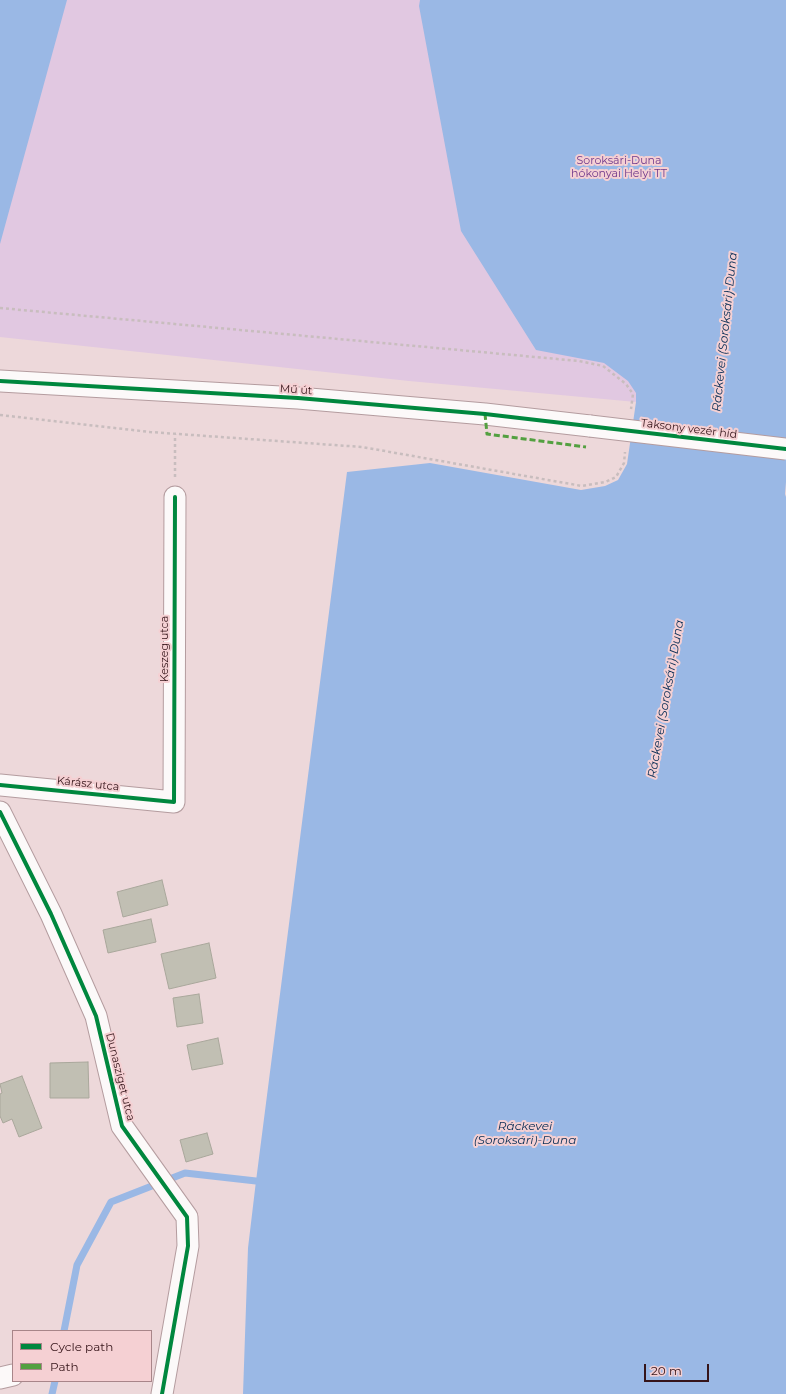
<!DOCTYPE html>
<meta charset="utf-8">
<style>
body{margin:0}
#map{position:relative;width:786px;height:1394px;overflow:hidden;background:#edd8da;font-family:Montserrat,sans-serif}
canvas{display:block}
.legend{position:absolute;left:12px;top:1330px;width:140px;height:52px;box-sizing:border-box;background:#f5d0d3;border:1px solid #a88589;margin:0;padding:5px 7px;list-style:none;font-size:12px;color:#351419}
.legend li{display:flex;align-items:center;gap:8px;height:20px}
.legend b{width:20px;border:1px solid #a88589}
.scale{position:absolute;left:644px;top:1364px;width:65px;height:18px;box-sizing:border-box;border:2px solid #351419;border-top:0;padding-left:5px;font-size:12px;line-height:14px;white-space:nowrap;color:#351419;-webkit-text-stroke:3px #f5d0d3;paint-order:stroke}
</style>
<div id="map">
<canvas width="786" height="1394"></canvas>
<ul class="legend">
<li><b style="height:5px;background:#00873e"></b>Cycle path</li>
<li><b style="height:5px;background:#53a040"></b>Path</li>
</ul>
<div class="scale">20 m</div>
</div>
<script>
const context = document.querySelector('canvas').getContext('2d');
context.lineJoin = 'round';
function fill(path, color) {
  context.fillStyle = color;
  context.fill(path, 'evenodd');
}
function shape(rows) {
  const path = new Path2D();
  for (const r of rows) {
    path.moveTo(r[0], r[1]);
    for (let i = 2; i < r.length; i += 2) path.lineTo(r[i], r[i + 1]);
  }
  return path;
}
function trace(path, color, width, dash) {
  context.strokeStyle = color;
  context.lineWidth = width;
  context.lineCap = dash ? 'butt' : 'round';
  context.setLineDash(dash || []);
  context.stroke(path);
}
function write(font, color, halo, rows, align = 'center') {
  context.font = font + ' Montserrat,sans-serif';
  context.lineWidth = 4;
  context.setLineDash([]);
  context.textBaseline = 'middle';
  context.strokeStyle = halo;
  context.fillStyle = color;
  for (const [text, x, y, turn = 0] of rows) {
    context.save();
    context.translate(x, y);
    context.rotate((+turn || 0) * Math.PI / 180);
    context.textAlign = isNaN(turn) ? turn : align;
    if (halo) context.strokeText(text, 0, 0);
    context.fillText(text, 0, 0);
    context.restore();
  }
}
fill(shape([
 [0,0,786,0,636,393,636,402,409,381,0,337]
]), '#e1c8e1');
fill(shape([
 [0,0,67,0,0,244],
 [420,0,786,0,786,482,785,494,786,497,786,1394,243,1394,248,1248,256,1181,347,472,430,463,581,490,605,486,618,480,627,464,636,402,636,393,628,381,604,363,536,350,461,231,419,6]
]), '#9ab8e5');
trace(shape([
 [64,1331,77,1265,111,1202,185,1173,256,1181],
 [52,1394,55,1381]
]), '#9ab8e5', 7);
const building = shape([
 [162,880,168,905,123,917,117,892,162,880],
 [151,919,156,942,108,953,103,930,151,919],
 [209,943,216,978,169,989,161,954,209,943],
 [199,994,203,1023,177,1027,173,998,199,994],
 [218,1038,223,1064,192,1070,187,1045,218,1038],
 [88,1062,89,1098,50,1098,50,1063,88,1062],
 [22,1076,42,1128,19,1137,12,1119,3,1123,0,1116,0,1094,2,1093,0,1084,22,1076],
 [207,1133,213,1154,186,1162,180,1140,207,1133]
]);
fill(building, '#c1bfb3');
trace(building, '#a9a79b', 1);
const minor = shape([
 [0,381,298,398,485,414,590,426],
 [0,785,174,802,175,497],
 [0,812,51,914,96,1016,122,1126,187,1217,188,1246,162,1394],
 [0,1378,13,1375]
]);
trace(minor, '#b49c9f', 23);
trace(shape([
 [0,308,579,361,603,366,626,384,633,394,631,409],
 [0,415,150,432,362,447,582,486,605,482,616,477,624,463,625,452],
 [175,477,175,434]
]), '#c8bdbe', 2.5, [3, 3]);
trace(minor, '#fcf9f9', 21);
const minorBridge = shape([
 [590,426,786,449]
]);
trace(minorBridge, '#b49c9f', 23, []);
trace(minorBridge, '#fcf9f9', 21);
trace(shape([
 [485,414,487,434,586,447]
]), '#53a040', 3, [6, 3]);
trace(shape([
 [0,381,298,398,485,414,786,449],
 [0,785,174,802,175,497],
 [0,812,51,914,96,1016,122,1126,187,1217,188,1246,162,1394]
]), '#00873e', 4);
write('11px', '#6f388a', '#f5d0d3', [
 ["Soroksári-Duna",619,161],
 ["hókonyai Helyi TT",619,174]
]);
write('11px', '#351419', '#f5d0d3', [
 ["Mű út",296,390,4],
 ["Taksony vezér híd",689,429,7],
 ["Keszeg utca",165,649,-90],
 ["Kárász utca",88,784,6],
 ["Dunasziget utca",120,1077,76]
]);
write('italic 12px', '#062c54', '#f5d0d3', [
 ["Ráckevei (Soroksári)-Duna",725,332,-84],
 ["Ráckevei (Soroksári)-Duna",666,699,-80],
 ["Ráckevei",525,1126],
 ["(Soroksári)-Duna",525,1140]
]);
</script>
